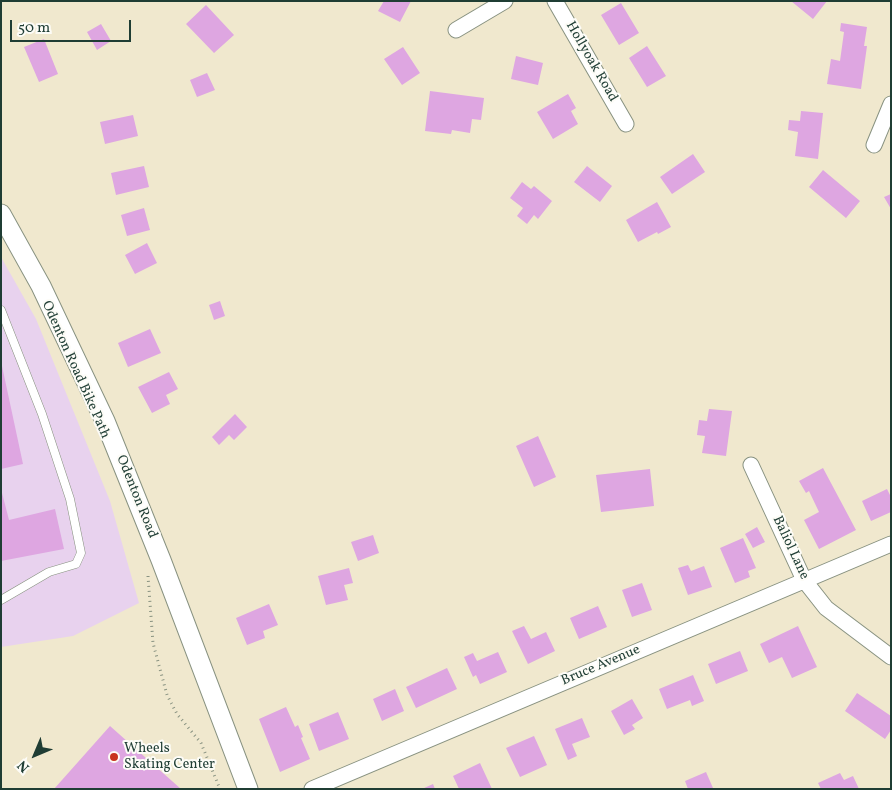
<!DOCTYPE html>
<style>
body{margin:0}
#map{position:relative;width:892px;height:790px;overflow:hidden;background:#f0e8ce;font-family:Vollkorn,serif}
canvas{display:block}
.frame{position:absolute;inset:0;border:2px solid #1f3d34;pointer-events:none}
.north{position:absolute;left:10px;top:730px;width:50px;height:50px;-webkit-text-stroke:4px #fdfcf7;paint-order:stroke;rotate:225deg;font-size:14px;font-weight:700;line-height:20px;text-align:center;color:#1f3d34}
.north::after{content:'';display:block;margin:auto;width:18px;height:22px;background:#1f3d34;clip-path:polygon(50% 0,100% 100%,50% 72%,0 100%)}
.scale{position:absolute;left:10px;top:20px;width:121px;height:22px;box-sizing:border-box;border:2px solid #1f3d34;border-top:0;padding-left:6px;font-size:15px;line-height:18px;white-space:nowrap;color:#1f3d34;-webkit-text-stroke:4px #fdfcf7;paint-order:stroke}
</style>
<div id="map">
<canvas width="892" height="790"></canvas>
<div class="frame"></div>
<div class="north">N</div>
<div class="scale">50 m</div>
</div>
<script>
const context = document.querySelector('canvas').getContext('2d');
context.lineJoin = 'round';
function fill(path, color) {
  context.fillStyle = color;
  context.fill(path, 'evenodd');
}
function shape(rows) {
  const path = new Path2D();
  for (const r of rows) {
    path.moveTo(r[0], r[1]);
    for (let i = 2; i < r.length; i += 2) path.lineTo(r[i], r[i + 1]);
  }
  return path;
}
function trace(path, color, width, dash) {
  context.strokeStyle = color;
  context.lineWidth = width;
  context.lineCap = dash ? 'butt' : 'round';
  context.setLineDash(dash || []);
  context.stroke(path);
}
function write(font, color, halo, rows, align = 'center') {
  context.font = font + ' Vollkorn,serif';
  context.lineWidth = 4;
  context.setLineDash([]);
  context.textBaseline = 'middle';
  context.strokeStyle = halo;
  context.fillStyle = color;
  for (const [text, x, y, turn = 0] of rows) {
    context.save();
    context.translate(x, y);
    context.rotate((+turn || 0) * Math.PI / 180);
    context.textAlign = isNaN(turn) ? turn : align;
    if (halo) context.strokeText(text, 0, 0);
    context.fillText(text, 0, 0);
    context.restore();
  }
}
fill(shape([
 [1,257,36,319,110,501,139,603,73,636,1,647]
]), '#e8d2ee');
fill(shape([
 [384,1,411,1,400,22,378,11],
 [791,1,827,1,813,19],
 [621,3,639,33,619,45,601,15],
 [206,5,234,35,214,53,186,24],
 [841,23,867,27,864,46,867,46,861,89,827,84,831,59,840,61,844,32,840,31],
 [101,24,111,41,97,50,87,32],
 [44,39,58,74,39,82,24,47],
 [647,46,666,76,647,87,629,58],
 [403,47,420,73,402,85,384,59],
 [516,56,543,63,538,85,511,79],
 [207,73,215,90,197,97,190,80],
 [430,91,484,98,481,120,472,119,470,133,452,130,451,134,425,131],
 [568,94,576,108,571,111,578,124,553,139,537,112],
 [801,111,823,113,818,159,795,156,798,132,788,130,789,120,800,121],
 [133,115,138,136,105,144,100,122],
 [693,154,705,172,672,194,660,177],
 [144,166,149,187,116,195,111,173],
 [587,166,612,186,600,202,574,182],
 [823,170,860,201,846,218,809,187],
 [522,182,531,189,534,186,552,201,538,219,534,215,527,224,517,216,523,208,510,198],
 [891,194,891,209,884,197],
 [657,202,671,227,658,234,657,232,638,242,626,220],
 [144,208,150,230,127,236,121,215],
 [147,243,157,263,135,274,125,255],
 [220,301,225,316,214,320,209,305],
 [150,329,161,353,128,367,118,343],
 [2,366,23,464,1,469,1,367],
 [169,372,178,389,166,395,170,404,152,413,138,387],
 [709,409,732,411,726,456,702,453,705,436,697,435,699,420,707,421],
 [235,414,247,427,234,440,229,435,219,445,212,437],
 [538,436,556,477,534,487,516,446],
 [823,468,856,530,819,549,804,520,819,512,809,491,806,493,799,481],
 [650,469,654,506,601,512,596,475],
 [1,489,9,520,55,509,64,549,1,561],
 [887,489,891,497,891,512,871,521,862,501],
 [757,527,765,542,753,548,745,534],
 [373,535,379,553,358,561,351,542],
 [743,538,756,568,748,571,750,577,735,583,720,548],
 [688,565,691,571,704,566,712,587,688,595,678,568],
 [349,568,353,583,344,585,348,600,326,605,318,576],
 [642,583,652,610,632,617,622,590],
 [269,604,278,625,263,631,265,638,247,645,236,618],
 [598,606,607,627,579,639,570,618],
 [524,626,531,639,546,632,555,651,528,664,512,631],
 [798,626,817,667,792,678,782,657,769,663,760,644],
 [740,651,748,671,716,684,708,664],
 [498,652,507,672,480,684,476,675,473,677,464,657,473,653,477,661],
 [447,668,457,689,416,708,406,687],
 [693,675,704,701,692,706,690,700,667,709,659,689],
 [395,689,404,711,382,721,373,699],
 [857,693,891,716,891,730,885,739,845,711],
 [632,699,643,718,632,725,635,729,624,735,611,711],
 [286,707,295,727,298,725,303,737,301,738,310,759,280,772,259,719],
 [338,712,349,739,319,751,309,724],
 [582,718,590,737,572,744,577,756,568,760,555,729],
 [110,726,181,789,54,789],
 [534,736,547,765,520,777,506,748],
 [480,763,492,789,459,789,453,776],
 [706,772,713,788,688,789,685,781],
 [840,773,844,780,853,776,859,789,821,789,818,783],
 [433,784,435,789,422,789]
]), '#dea6e1');
const service = shape([
 [1,310,42,414,70,499,81,553,76,564,49,572,1,600]
]);
const minor = shape([
 [555,1,626,124],
 [456,30,505,1],
 [874,145,891,104],
 [751,465,804,580,826,608,891,657],
 [312,789,891,544]
]);
const tertiary = shape([
 [1,214,41,286,105,421,161,560,248,789]
]);
trace(service, '#889281', 9);
trace(minor, '#889281', 17);
trace(tertiary, '#889281', 21);
trace(shape([
 [148,576,153,643,167,695,177,714,201,743,220,789]
]), '#889281', 3, [1, 4]);
trace(service, '#fff', 8);
trace(minor, '#fff', 15);
trace(tertiary, '#fff', 19);
for (const [x, y, r, color] of [
 [114,757,5,"#c8321e"]
]) {
  const dot = new Path2D();
  dot.arc(x, y, r, 0, 2 * Math.PI);
  context.fillStyle = color;
  context.fill(dot);
  trace(dot, '#fdfcf7', 2);
}
write('14px', '#1f3d34', '#fdfcf7', [
 ["Hollyoak Road",591,62,60],
 ["Odenton Road Bike Path",75,370,66],
 ["Odenton Road",136,497,68],
 ["Baliol Lane",790,548,65],
 ["Bruce Avenue",601,666,-23]
]);
write('14px', '#1f3d34', '#fdfcf7', [
 ["Wheels",124,749],
 ["Skating Center",124,765]
], 'left');
</script>
